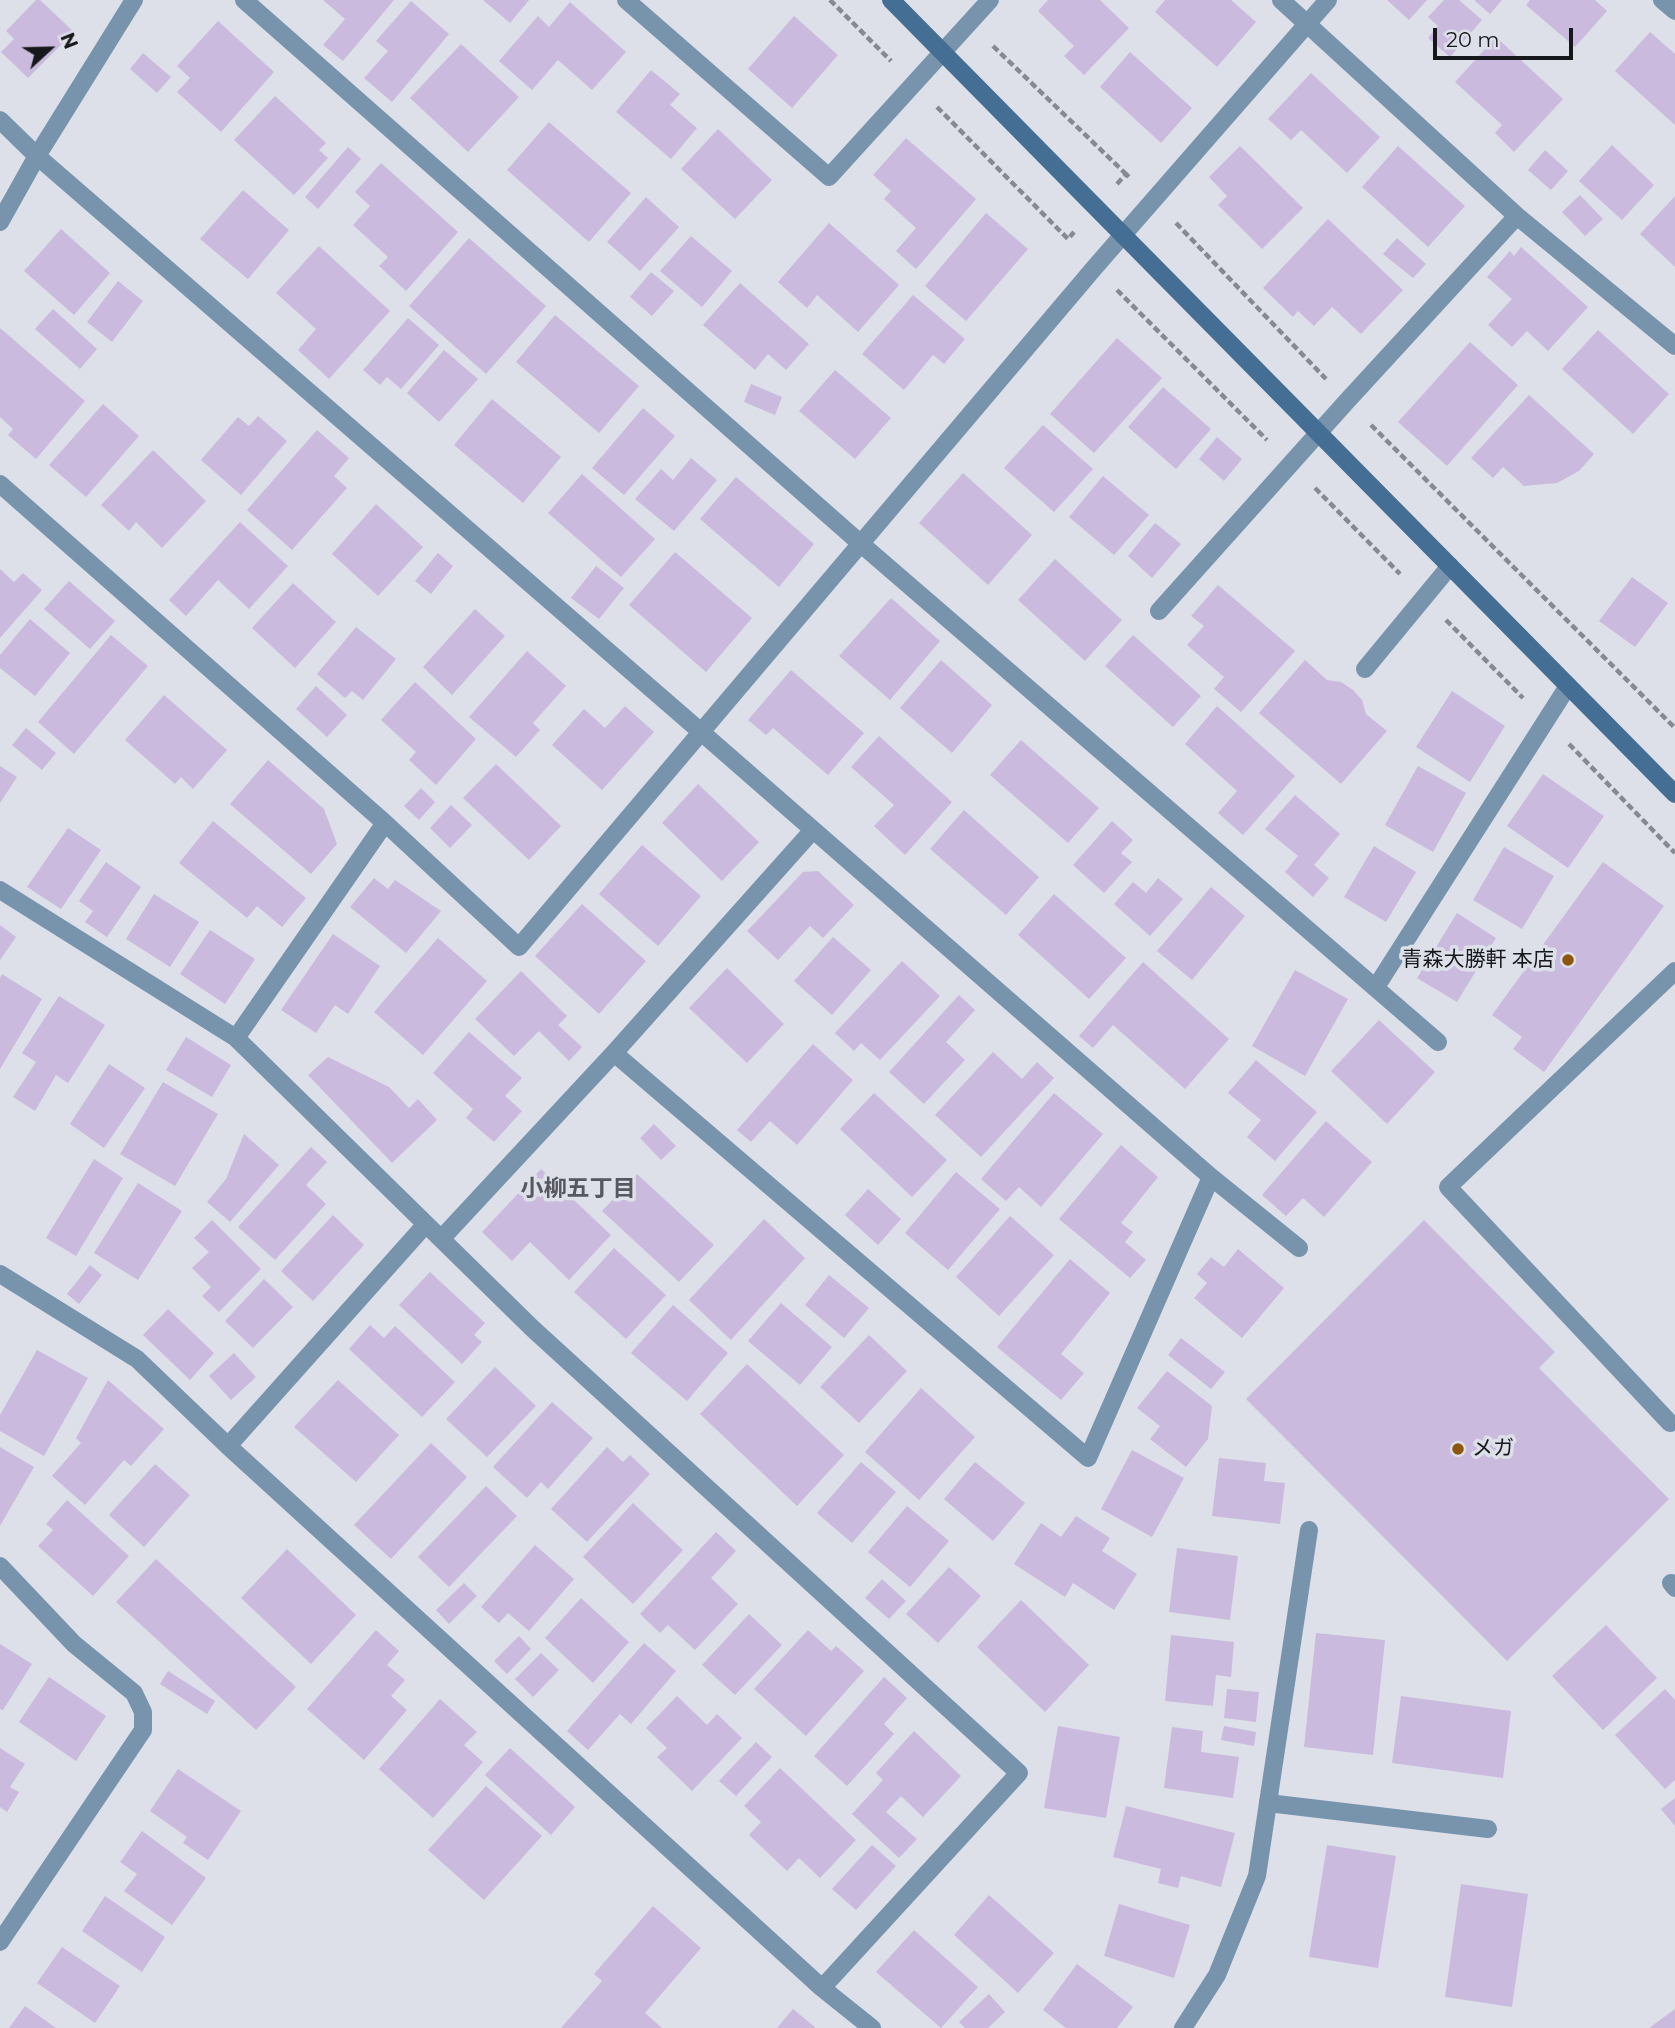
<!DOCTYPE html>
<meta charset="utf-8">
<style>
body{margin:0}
#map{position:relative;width:1675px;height:2028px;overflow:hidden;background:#dee0e9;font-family:Montserrat,sans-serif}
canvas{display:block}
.north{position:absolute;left:14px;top:14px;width:70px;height:70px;-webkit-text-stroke:5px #dee0e9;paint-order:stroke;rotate:68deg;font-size:19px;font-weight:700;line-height:28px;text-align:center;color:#17181b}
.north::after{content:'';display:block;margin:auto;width:24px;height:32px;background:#17181b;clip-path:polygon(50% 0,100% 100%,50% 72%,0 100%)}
.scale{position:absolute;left:1433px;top:28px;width:140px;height:32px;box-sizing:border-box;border:4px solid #17181b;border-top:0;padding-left:9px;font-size:21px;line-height:24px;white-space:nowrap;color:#17181b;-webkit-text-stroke:5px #dee0e9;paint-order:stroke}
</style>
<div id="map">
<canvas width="1675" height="2028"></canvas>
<div class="north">N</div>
<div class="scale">20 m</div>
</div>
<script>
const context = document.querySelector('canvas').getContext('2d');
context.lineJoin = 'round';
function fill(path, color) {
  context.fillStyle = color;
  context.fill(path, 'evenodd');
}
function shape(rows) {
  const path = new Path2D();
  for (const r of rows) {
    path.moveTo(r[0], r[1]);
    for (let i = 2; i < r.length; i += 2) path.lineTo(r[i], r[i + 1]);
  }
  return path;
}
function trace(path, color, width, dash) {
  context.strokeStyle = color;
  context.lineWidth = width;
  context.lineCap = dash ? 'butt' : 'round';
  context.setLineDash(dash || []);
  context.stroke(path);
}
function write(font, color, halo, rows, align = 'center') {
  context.font = font + ' Montserrat,"Noto Sans JP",sans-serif';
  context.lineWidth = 7;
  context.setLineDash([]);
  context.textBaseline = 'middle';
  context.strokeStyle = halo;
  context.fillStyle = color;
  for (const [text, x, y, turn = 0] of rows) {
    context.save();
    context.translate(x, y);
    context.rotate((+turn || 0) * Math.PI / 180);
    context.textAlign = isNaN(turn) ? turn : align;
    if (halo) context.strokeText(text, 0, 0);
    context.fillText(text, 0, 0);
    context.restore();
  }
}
fill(shape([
 [36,0,40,0,74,32,28,78,1,52,14,39,6,31],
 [323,0,394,0,343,61,323,45,345,19],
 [483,0,529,0,510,23],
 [1048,0,1100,0,1129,28,1084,75,1064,56,1074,46,1038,11],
 [1165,0,1231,0,1256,22,1217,67,1155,12],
 [1387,0,1427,0,1409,20],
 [1444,0,1459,0,1482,20,1450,57,1428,38,1438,26,1428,17],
 [1474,0,1502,0,1490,14],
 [1530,0,1595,0,1607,11,1575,47,1526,5],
 [411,1,449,34,392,102,364,78,388,51,376,41],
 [570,2,626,52,592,90,558,60,532,90,499,61,538,16,549,27],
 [794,16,838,55,792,108,748,69],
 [218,21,274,72,221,132,177,92,190,78,177,66],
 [1650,32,1675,54,1675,125,1615,71],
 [1496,37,1563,99,1514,152,1495,133,1502,125,1455,82],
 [461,44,519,97,468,152,410,98],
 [1130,52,1192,108,1161,143,1100,87],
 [143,53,171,77,157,93,130,69],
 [651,70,680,94,670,105,697,128,671,159,616,112],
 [1311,73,1380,137,1347,173,1301,130,1291,140,1268,119],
 [275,96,326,143,319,150,328,158,294,195,234,140],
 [549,122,631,193,589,242,507,170],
 [718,129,772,180,735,219,681,169],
 [906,138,976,199,916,269,896,251,916,228,884,199,891,191,873,175],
 [1612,145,1654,185,1622,220,1579,181],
 [1240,146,1303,208,1262,249,1218,205,1227,196,1209,177],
 [1398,146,1465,206,1428,247,1362,187],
 [348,147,361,159,318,209,305,197],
 [1545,150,1568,171,1551,190,1528,170],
 [381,163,458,232,406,291,379,266,388,257,353,225,370,206,355,192],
 [243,190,289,230,248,279,200,239],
 [1580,195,1603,219,1585,236,1562,212],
 [1675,196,1675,267,1640,234],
 [646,197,679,227,640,271,607,242],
 [986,213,1028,249,966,321,925,286],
 [1328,219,1403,290,1361,334,1332,307,1314,326,1298,311,1293,317,1263,288],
 [829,223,899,285,858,332,817,295,807,308,778,282],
 [61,229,110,273,74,315,24,271],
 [691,236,732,271,702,307,660,271],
 [469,238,546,306,486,374,409,306],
 [1397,238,1426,264,1413,278,1383,254],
 [319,246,390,311,329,379,298,350,316,329,276,293],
 [1521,247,1588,307,1548,351,1527,331,1512,347,1488,325,1512,299,1487,277,1510,251,1514,256],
 [651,272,674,291,652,316,630,297],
 [118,281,143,301,112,342,87,322],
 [740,283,809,344,786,370,768,354,755,370,703,325],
 [913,295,965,339,944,364,933,355,904,390,862,354],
 [53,309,97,349,80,369,35,329],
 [555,315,639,386,599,433,516,362],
 [408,318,439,345,401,389,387,377,380,385,363,370],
 [0,328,85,401,36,459,8,435,13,429,0,417],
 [1598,330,1669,394,1633,434,1562,369],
 [1117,338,1162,378,1094,453,1050,414],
 [1470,342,1518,385,1447,466,1398,422],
 [444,350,478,379,439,422,407,393],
 [835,370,891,418,855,459,799,411],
 [751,384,782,397,775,415,744,402],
 [1163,387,1211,429,1176,469,1128,427],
 [1529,395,1594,454,1579,471,1557,483,1524,486,1503,467,1493,478,1471,458],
 [492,399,561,457,523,503,454,445],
 [103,404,139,436,86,497,49,465],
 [643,408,675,436,624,495,592,468],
 [258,416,287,441,241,495,201,460,238,417,249,426],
 [1043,425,1093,469,1054,512,1004,468],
 [317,430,349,458,334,476,347,488,292,550,247,510],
 [1217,437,1242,459,1224,481,1199,459],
 [153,450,206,501,162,548,136,522,129,531,101,505],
 [691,458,717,480,674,531,635,499,661,469,673,480],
 [963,473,1032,535,988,585,919,523],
 [582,474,655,539,621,577,548,513],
 [1103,476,1149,515,1114,555,1069,517],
 [736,477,814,544,779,587,700,519],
 [376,504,423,547,378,596,332,554],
 [240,522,288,566,249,609,218,580,186,616,169,600],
 [1155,523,1181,544,1152,578,1128,556],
 [675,552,752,618,706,672,629,605],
 [438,553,453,566,431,594,415,581],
 [1055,559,1122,620,1085,661,1018,600],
 [596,566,624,588,599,619,571,598],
 [0,569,14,582,23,573,42,590,0,638],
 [1632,577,1668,603,1635,647,1599,621],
 [69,581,115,621,90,649,44,609],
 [293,583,336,622,295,668,252,628],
 [1218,585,1295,651,1241,712,1214,689,1224,677,1187,645,1204,626,1191,616],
 [891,598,940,641,890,700,839,656],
 [475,609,505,636,452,695,423,667],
 [30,619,70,653,35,696,0,668,0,655],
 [356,627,396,659,363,700,352,691,345,698,317,674],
 [111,635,148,666,74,754,38,722],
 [1133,635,1201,696,1173,727,1105,666],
 [527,651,566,686,533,723,540,730,516,757,469,717],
 [941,660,992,705,952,753,900,708],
 [1305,660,1327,680,1341,682,1353,690,1362,700,1366,714,1387,731,1341,784,1259,713],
 [791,670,864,733,828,775,773,728,766,735,748,720],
 [415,682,476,739,436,785,409,760,416,752,381,720],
 [316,686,347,715,327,737,296,709],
 [1452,691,1505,726,1470,782,1416,747],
 [164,695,227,750,193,789,181,777,175,784,125,740],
 [625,706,654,732,602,790,552,745,584,709,605,728],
 [1217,706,1295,776,1243,835,1218,813,1237,791,1185,744],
 [26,728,56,753,42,770,12,745],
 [879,736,952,802,905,855,874,826,894,805,851,767],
 [1021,740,1099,808,1068,843,990,775],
 [268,760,324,809,337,844,311,874,230,804],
 [496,764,561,826,529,860,463,798],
 [0,766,17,777,0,803],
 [1418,766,1466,793,1433,852,1385,825],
 [1543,774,1604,816,1568,868,1507,826],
 [698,784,759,842,722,881,662,823],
 [421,788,435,802,419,820,404,806],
 [1295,795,1340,834,1314,865,1329,878,1313,897,1285,872,1298,856,1265,829],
 [451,805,472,825,450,848,430,828],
 [964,810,1039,877,1006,915,930,849],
 [213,821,306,898,282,927,257,906,247,918,179,863],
 [1112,821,1133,840,1121,853,1132,862,1104,893,1073,865],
 [68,828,101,850,61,909,27,887],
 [642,845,701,896,658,946,599,894],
 [1374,846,1416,872,1386,922,1344,897],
 [1504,847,1554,876,1522,929,1473,900],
 [106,862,141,887,107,937,85,922,93,911,79,901],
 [1603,862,1664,906,1544,1072,1513,1049,1522,1037,1492,1015],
 [818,871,854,905,823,938,810,926,778,960,747,931,803,872],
 [374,878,388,889,395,880,441,911,406,953,350,907],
 [1158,878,1183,899,1150,936,1114,904,1133,882,1146,893],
 [1211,887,1245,916,1192,980,1157,951],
 [154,894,199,922,170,967,126,939],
 [1054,894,1126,958,1089,999,1018,935],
 [582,904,646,961,599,1014,535,956],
 [1457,913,1496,938,1457,1002,1417,978],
 [0,925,16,937,0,960],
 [210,930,255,959,225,1004,180,974],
 [333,934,380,966,348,1014,335,1005,316,1033,281,1010],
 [833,937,871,970,832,1015,794,981],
 [438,938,487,981,423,1055,374,1012],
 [902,961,940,996,880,1060,861,1043,854,1051,835,1033],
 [1143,962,1229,1039,1185,1089,1113,1025,1093,1048,1079,1036],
 [727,968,784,1024,747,1063,689,1008],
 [1295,970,1348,999,1305,1076,1252,1046],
 [521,971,567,1016,558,1025,582,1047,569,1061,539,1031,514,1056,475,1019],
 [2,974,42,999,0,1069,0,978],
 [959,995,975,1010,946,1042,965,1060,924,1104,889,1072],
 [59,996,105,1025,68,1083,56,1075,35,1111,13,1097,36,1062,22,1053],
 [1379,1020,1435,1072,1387,1124,1331,1071],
 [469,1032,522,1078,505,1096,522,1111,494,1142,466,1118,473,1109,433,1073],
 [186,1037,231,1065,212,1097,166,1070],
 [813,1044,853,1080,797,1145,770,1121,751,1142,737,1130],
 [993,1052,1022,1079,1037,1062,1054,1078,981,1157,935,1115],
 [328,1057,389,1087,409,1108,418,1099,437,1120,392,1163,308,1075],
 [1256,1060,1317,1112,1275,1161,1247,1137,1261,1120,1228,1093],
 [109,1064,145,1088,104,1148,70,1124],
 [163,1082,218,1114,175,1186,120,1154],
 [874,1093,947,1160,912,1197,840,1129],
 [1054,1093,1103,1134,1041,1207,1019,1187,1006,1201,981,1179],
 [1326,1121,1372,1162,1324,1217,1303,1198,1286,1216,1262,1195],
 [654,1124,676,1146,661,1160,640,1138],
 [244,1134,279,1165,230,1222,207,1202,226,1179],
 [1121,1145,1158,1177,1121,1223,1133,1232,1125,1242,1146,1260,1130,1278,1059,1219],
 [311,1147,327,1162,306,1185,326,1204,275,1260,238,1227],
 [94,1159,123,1178,76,1256,46,1238],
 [541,1169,611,1235,569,1280,530,1242,512,1261,482,1232],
 [956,1172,1000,1209,948,1270,905,1233],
 [637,1174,714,1245,679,1282,602,1211],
 [138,1183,182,1211,138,1280,94,1253],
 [868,1189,901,1219,878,1245,845,1215],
 [333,1215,364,1245,313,1301,281,1271],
 [1010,1216,1054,1255,999,1316,956,1277],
 [764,1219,805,1258,731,1340,689,1300],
 [212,1220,261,1269,219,1312,202,1296,211,1287,192,1268,209,1252,194,1238],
 [1424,1220,1555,1352,1539,1368,1669,1499,1507,1661,1246,1399],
 [614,1248,666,1295,626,1339,574,1292],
 [1238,1249,1284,1288,1242,1338,1194,1298,1207,1283,1197,1274,1211,1257,1224,1267],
 [1070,1259,1110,1293,1061,1354,1084,1373,1061,1400,997,1347],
 [90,1265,102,1275,79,1304,67,1294],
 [430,1272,485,1323,474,1335,482,1342,462,1364,399,1305],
 [829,1275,869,1308,844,1338,805,1305],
 [264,1279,293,1307,253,1348,225,1321],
 [781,1303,832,1347,800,1385,748,1341],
 [673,1305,728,1353,687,1401,631,1353],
 [168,1309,214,1353,190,1380,143,1335],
 [370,1325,384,1338,395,1326,455,1382,422,1417,349,1349],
 [869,1335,907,1371,859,1423,820,1387],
 [1181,1338,1225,1372,1211,1389,1168,1355],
 [37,1350,88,1378,44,1456,0,1431,0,1415],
 [234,1353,256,1377,231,1400,209,1376],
 [747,1364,844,1455,797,1506,700,1414],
 [495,1367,536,1406,487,1457,446,1419],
 [1167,1371,1212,1406,1208,1439,1186,1467,1150,1439,1160,1426,1137,1408],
 [108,1380,164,1429,131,1466,124,1460,85,1505,52,1476,81,1443,76,1438],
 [338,1380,399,1435,356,1482,294,1427],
 [921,1388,975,1437,919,1500,865,1452],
 [552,1402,593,1438,548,1489,541,1482,527,1498,493,1467],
 [431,1443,467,1477,391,1559,354,1525],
 [0,1447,34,1467,0,1526],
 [607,1447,623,1462,630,1455,650,1474,587,1542,551,1509],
 [1132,1450,1184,1478,1152,1537,1101,1509],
 [1219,1458,1266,1463,1264,1481,1285,1483,1280,1524,1212,1516],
 [861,1462,896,1492,852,1543,817,1513],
 [975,1462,1025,1503,993,1541,944,1499],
 [155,1464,190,1495,144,1547,109,1515],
 [486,1486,517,1516,449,1587,418,1557],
 [67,1500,129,1556,93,1596,38,1546,53,1530,46,1524],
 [633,1503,683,1550,633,1604,583,1557],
 [907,1506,949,1541,910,1587,868,1552],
 [1076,1516,1110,1538,1102,1551,1137,1574,1114,1610,1073,1583,1065,1597,1014,1564,1041,1523,1061,1537],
 [716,1532,736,1551,711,1578,738,1604,695,1650,668,1625,660,1633,640,1614],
 [535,1545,574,1579,529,1631,508,1613,499,1623,481,1607],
 [1177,1548,1238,1556,1230,1620,1169,1612],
 [287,1549,356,1615,311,1664,241,1598],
 [156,1559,296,1687,256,1730,116,1602],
 [949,1567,981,1596,938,1643,906,1614],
 [882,1579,906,1601,889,1619,865,1598],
 [464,1583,477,1596,449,1624,436,1610],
 [581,1598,629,1642,593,1683,545,1638],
 [1021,1600,1089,1665,1045,1712,977,1647],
 [749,1614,782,1645,735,1695,702,1665],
 [1606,1625,1657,1678,1603,1730,1552,1676],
 [376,1630,399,1651,387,1665,405,1680,391,1696,407,1710,364,1760,307,1709],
 [808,1630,831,1651,836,1646,864,1671,806,1736,754,1689],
 [1316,1633,1385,1640,1373,1755,1304,1747],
 [1171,1635,1234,1642,1231,1677,1216,1675,1213,1706,1165,1701],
 [519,1636,531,1649,507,1674,494,1661],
 [644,1643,676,1671,631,1724,620,1714,588,1750,567,1731],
 [0,1644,32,1664,3,1710,0,1709],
 [541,1653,559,1670,533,1697,515,1679],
 [168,1671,215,1701,207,1714,160,1684],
 [49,1677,106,1716,76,1761,19,1722],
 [884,1677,907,1698,884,1724,894,1734,847,1786,814,1756],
 [1227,1689,1259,1692,1256,1722,1224,1718],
 [1665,1689,1675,1700,1675,1780,1665,1789,1615,1735],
 [677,1696,707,1725,717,1714,742,1738,692,1791,657,1757,667,1748,646,1728],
 [1401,1696,1511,1711,1503,1778,1392,1763],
 [440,1699,477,1732,464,1745,483,1762,433,1818,379,1769],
 [1058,1726,1120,1737,1106,1818,1044,1808],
 [1224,1726,1256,1732,1254,1746,1221,1740],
 [1172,1727,1203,1731,1201,1752,1239,1757,1233,1798,1164,1788],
 [914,1731,961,1776,923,1817,901,1796,886,1812,917,1839,899,1858,852,1814,883,1780,876,1773],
 [756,1742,772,1757,736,1796,719,1781],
 [0,1748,25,1764,10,1787,19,1792,7,1812,0,1807],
 [510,1748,575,1807,551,1835,485,1775],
 [780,1768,856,1840,820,1878,799,1858,787,1871,749,1835,761,1822,744,1806],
 [178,1769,241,1811,208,1860,183,1843,187,1837,150,1811],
 [486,1786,542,1836,484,1900,428,1850],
 [1675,1798,1675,1826,1661,1809],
 [1126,1806,1235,1833,1221,1887,1181,1876,1178,1888,1158,1883,1161,1869,1113,1857],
 [142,1831,206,1878,172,1925,124,1891,137,1874,120,1862],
 [872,1845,896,1866,856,1910,832,1889],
 [1327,1845,1396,1856,1378,1968,1309,1957],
 [1461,1884,1528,1894,1512,2007,1445,1997],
 [989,1895,1054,1953,1018,1993,954,1935],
 [105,1896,165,1937,142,1972,82,1931],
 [1119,1904,1190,1925,1174,1978,1104,1956],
 [653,1906,701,1948,645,2013,662,2028,561,2028,602,1981,594,1974],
 [914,1930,978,1987,941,2028,876,1972],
 [62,1947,120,1986,95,2023,37,1983],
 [1077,1964,1133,2007,1117,2028,1066,2028,1043,2010],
 [989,1994,1005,2012,988,2028,965,2028,959,2022],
 [25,2006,56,2028,9,2028],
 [793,2009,816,2028,777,2028],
 [1675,2009,1675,2028,1649,2028]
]), '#cabadd');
trace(shape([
 [830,0,891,61],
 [993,46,1126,174],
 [937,107,1068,239,1074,232],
 [1117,184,1126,174,1130,178],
 [1176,223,1326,379],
 [1117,290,1267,440],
 [1371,425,1675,728],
 [1315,488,1400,574],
 [1446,620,1523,698],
 [1569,744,1675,853]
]), '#888990', 4.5, [7, 3.5]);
trace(shape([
 [1365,669,1450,566],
 [1670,1423,1448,1187,1675,971],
 [1671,1583,1675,1588],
 [1268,1803,1488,1829]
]), '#7894ad', 18);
trace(shape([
 [244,0,860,543,1438,1042],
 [626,0,829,177,990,0],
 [1281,0,1517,216,1675,346],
 [1662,0,1675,11],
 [0,120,37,156,700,731,1211,1177,1299,1248],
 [0,222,37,156,134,0],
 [0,484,385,823,519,947,1095,267,1328,0],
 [1159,611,1347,401,1517,216],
 [0,890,236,1038,532,1328,1019,1773,822,1988],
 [1376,987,1568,686],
 [236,1038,385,823],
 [614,1053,1088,1458,1211,1177],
 [441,1239,614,1053,813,830],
 [0,1274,137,1359,228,1446,822,1988,872,2028],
 [228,1446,426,1224],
 [0,1566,74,1644,134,1693,143,1712,143,1730,0,1942],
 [1183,2028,1217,1975,1257,1876,1309,1530]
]), '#7894ad', 18);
trace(shape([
 [891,0,1675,794]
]), '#446e93', 18);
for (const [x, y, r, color] of [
 [1568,960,7,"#8e560c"],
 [1458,1449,7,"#8e560c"]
]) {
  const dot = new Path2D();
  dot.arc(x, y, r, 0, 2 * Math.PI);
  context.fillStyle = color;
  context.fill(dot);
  trace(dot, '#dee0e9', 2.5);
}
write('21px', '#17181b', '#dee0e9', [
 ["青森大勝軒 本店",1554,960],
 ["メガ",1472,1449,"left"]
], 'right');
write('bold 23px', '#56575f', '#dee0e9', [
 ["小柳五丁目",578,1189]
]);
</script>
